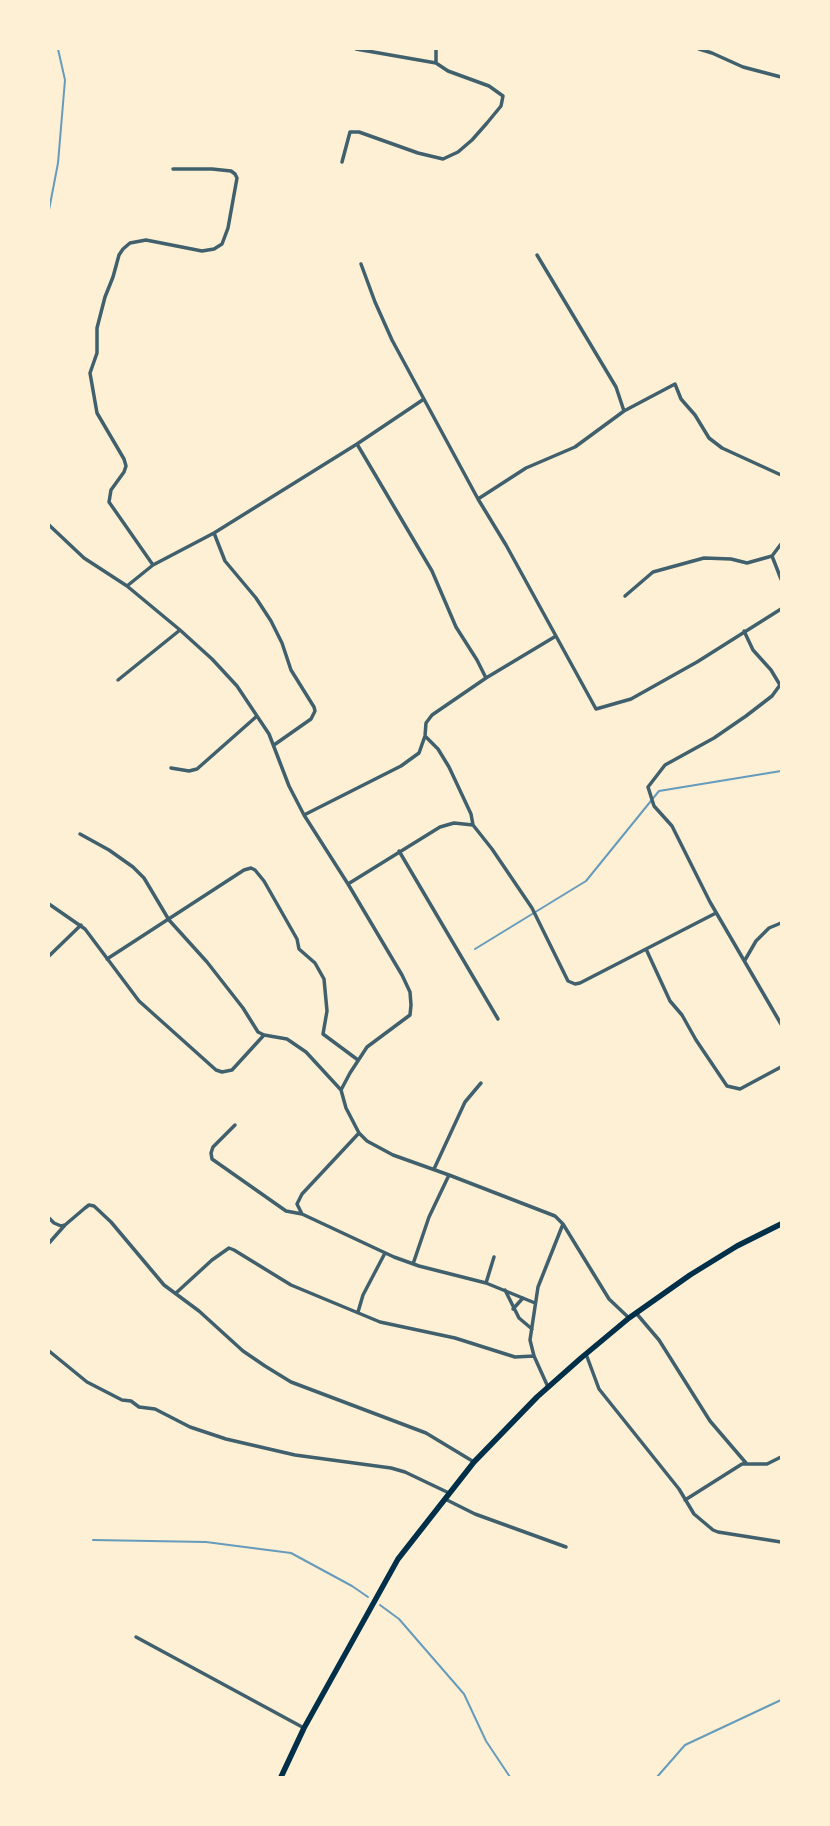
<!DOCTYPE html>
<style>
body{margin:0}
#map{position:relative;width:830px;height:1826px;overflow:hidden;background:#fdf0d5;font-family:"Noto Sans",sans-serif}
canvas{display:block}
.frame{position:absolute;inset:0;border:50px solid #fdf0d5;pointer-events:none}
</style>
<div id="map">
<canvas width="830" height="1826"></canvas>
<div class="frame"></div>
</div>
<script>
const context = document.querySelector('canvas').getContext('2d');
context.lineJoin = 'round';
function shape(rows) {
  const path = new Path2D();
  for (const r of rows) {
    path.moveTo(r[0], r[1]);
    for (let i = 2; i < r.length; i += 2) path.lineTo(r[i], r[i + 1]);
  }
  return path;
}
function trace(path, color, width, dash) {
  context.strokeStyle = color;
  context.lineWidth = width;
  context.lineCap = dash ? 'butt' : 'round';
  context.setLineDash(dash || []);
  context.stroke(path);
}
trace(shape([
 [49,210,58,163,65,80,58,49],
 [475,949,586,881,659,791,781,771],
 [93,1540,206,1542,291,1553,352,1586,368,1597],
 [380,1605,399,1619,464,1694,486,1741,510,1777],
 [657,1777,685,1745,781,1700]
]), '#669bbc', 2);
trace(shape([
 [356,49,436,63],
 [699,49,712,53,743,67,781,77],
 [342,162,350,132,359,132,418,153,443,159,458,152,472,140,487,123,501,106,503,96,489,86,448,71,436,63,436,49],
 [537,255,616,387,624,411],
 [361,264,375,302,392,340,478,499,506,545,596,709,631,699,697,662,781,609],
 [478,499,526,468,575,447,624,411,675,384,681,399,695,415,709,438,722,448,781,475],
 [49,525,84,558,127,586,180,630,212,659,237,686,269,734,289,786,304,815,348,884,402,975,410,992,411,1005,410,1015,367,1047,350,1073,341,1090,346,1108,359,1133,367,1141,393,1155,449,1175,555,1216,563,1224,609,1299,629,1318],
 [781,544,772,556,781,579],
 [153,565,109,502,111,490,124,472,126,466,124,459,97,413,90,373,97,353,97,328,105,297,113,277,119,255,123,249,130,243,146,240,202,251,214,249,222,244,228,228,237,178,235,174,231,171,212,169,173,169],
 [127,586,153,565,214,533],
 [625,596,653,572,704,558,731,559,747,563,772,556],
 [744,631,753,650,771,670,780,685,772,696,746,716,714,738,665,765,648,787,654,806,672,826,710,902,781,1024],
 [486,678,556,636],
 [118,680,180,630],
 [425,736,438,749,449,767,471,814,473,825],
 [274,745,311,719,315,711,314,707,291,670,282,643,271,621,256,598,225,561,214,533,357,444,424,399],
 [171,768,189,771,197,769,257,716],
 [304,815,401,766,419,753,425,736,426,723,432,715,486,678,477,660,456,627,432,571,357,444],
 [80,834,109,850,133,867,144,878,169,920,207,962,243,1008,258,1032,264,1035,287,1039,306,1052,341,1090],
 [399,851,498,1019],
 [348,884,440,827,454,823,473,825,492,849,532,908,568,981,575,984,580,983,716,913],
 [49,904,85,929,139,1001,216,1070,222,1072,232,1070,264,1035],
 [646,949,670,1001,682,1015,696,1040,727,1086,740,1089,781,1067],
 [49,956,81,925],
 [107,959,244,870,251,868,255,870,264,881,297,939,299,949,315,963,324,979,327,1011,323,1034,358,1060],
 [745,960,756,941,769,928,781,923],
 [235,1125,213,1147,211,1153,212,1159,286,1211,302,1214,394,1257,419,1266,486,1283,535,1303],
 [434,1169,465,1102,481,1083],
 [302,1214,297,1204,302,1194,359,1133],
 [49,1218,54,1223,61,1226,65,1225,85,1208,89,1205,94,1206,111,1222,164,1285,199,1311,243,1351,265,1366,291,1382,426,1433,474,1462],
 [49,1243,65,1225],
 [413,1264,429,1217,449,1175],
 [486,1283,494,1257],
 [505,1290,519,1318,532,1329],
 [176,1293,212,1260,229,1248,234,1250,291,1285,380,1322,455,1338,515,1357,534,1356],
 [513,1309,523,1298],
 [358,1312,363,1295,385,1253],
 [636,1313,659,1340,710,1421,746,1463],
 [49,1351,87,1382,122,1400,131,1401,139,1407,155,1409,190,1427,226,1439,295,1455,391,1468,405,1472,449,1493],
 [586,1354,599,1389,679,1489,694,1514,713,1530,718,1532,781,1542],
 [548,1387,534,1356,530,1340,538,1287,563,1224],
 [445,1499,475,1514,566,1547],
 [685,1500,742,1464,767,1464,781,1457],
 [136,1637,304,1728]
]), '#3f606c', 3.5);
trace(shape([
 [281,1777,304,1728,398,1559,474,1462,537,1397,581,1358,629,1318,690,1275,737,1246,781,1224]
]), '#003049', 5.5);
</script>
